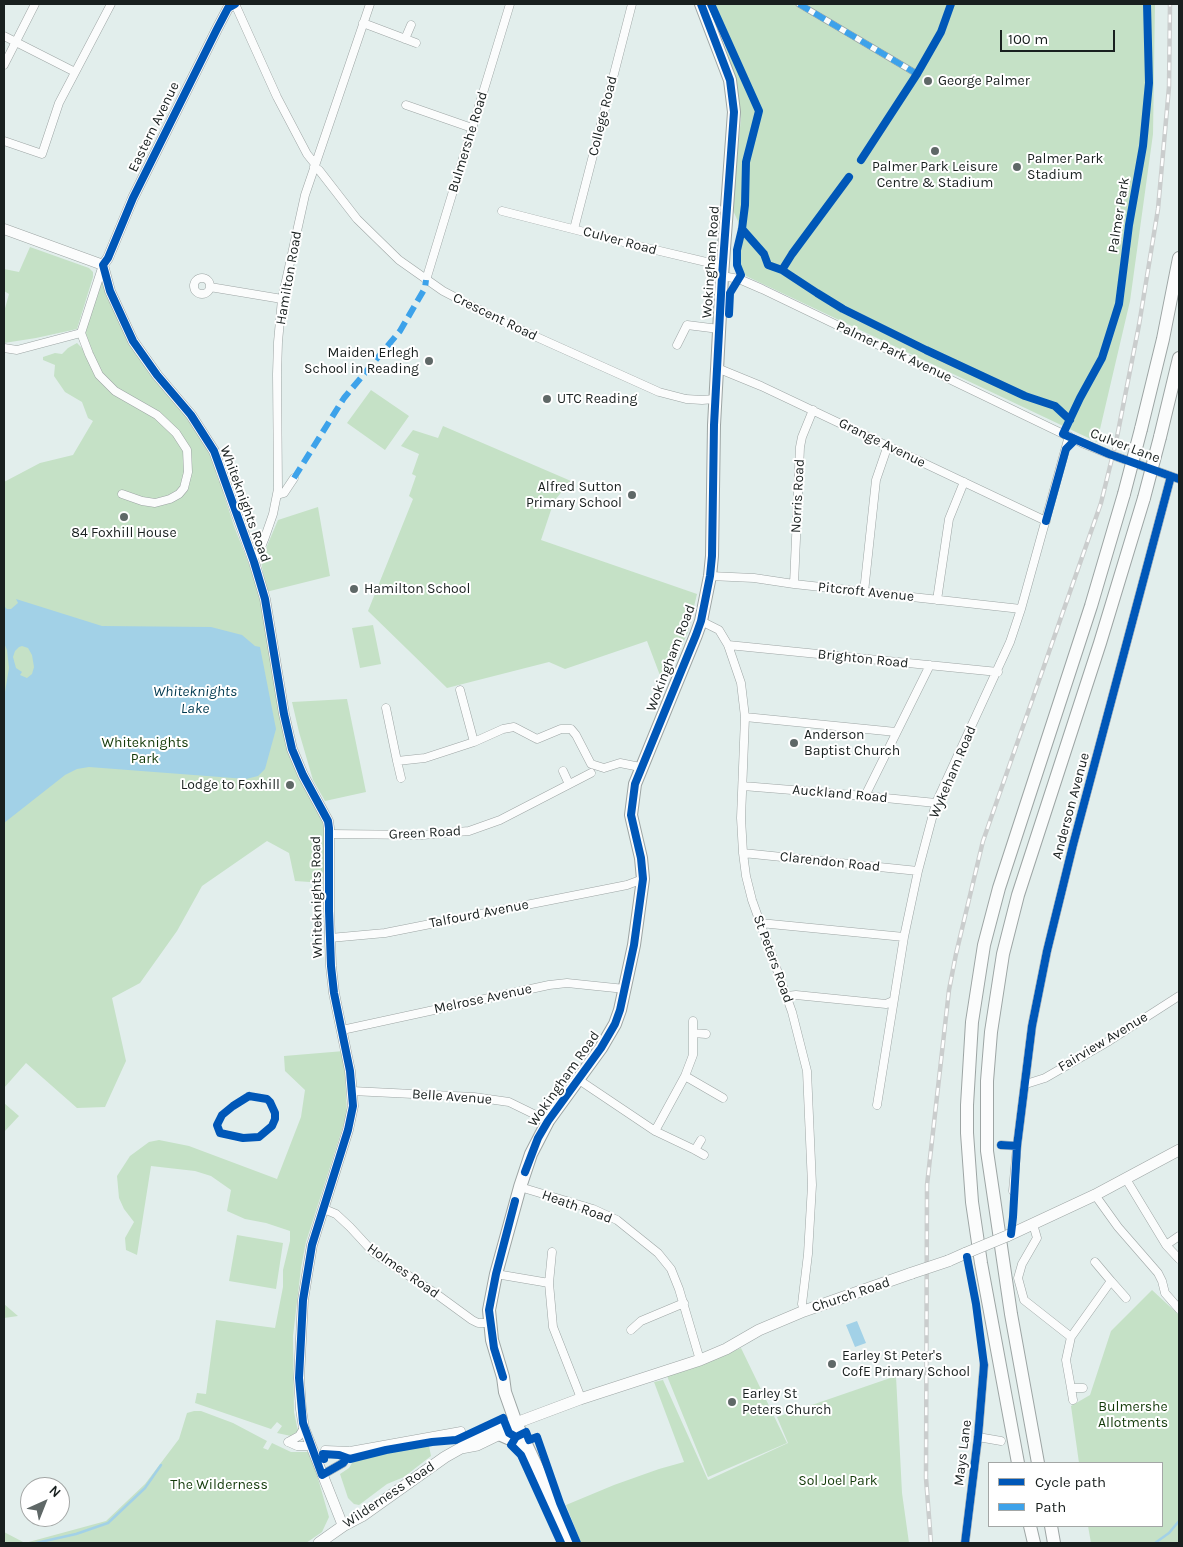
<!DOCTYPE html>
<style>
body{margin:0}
#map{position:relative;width:1183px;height:1547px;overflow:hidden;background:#e2eeec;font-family:Karla,sans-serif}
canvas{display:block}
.frame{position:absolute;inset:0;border:5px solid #19201f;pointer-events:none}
.legend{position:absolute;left:988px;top:1462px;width:175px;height:65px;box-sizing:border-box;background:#fff;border:1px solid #a3a6a5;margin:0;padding:6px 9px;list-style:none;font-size:15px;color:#19201f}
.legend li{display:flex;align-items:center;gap:10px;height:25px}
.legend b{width:25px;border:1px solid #a3a6a5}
.north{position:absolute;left:20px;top:1477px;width:50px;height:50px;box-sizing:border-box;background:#fff;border:1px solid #a3a6a5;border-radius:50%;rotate:44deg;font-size:14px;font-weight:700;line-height:20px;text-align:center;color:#19201f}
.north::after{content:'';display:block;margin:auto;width:18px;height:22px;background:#5f6867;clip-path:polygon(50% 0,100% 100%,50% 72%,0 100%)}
.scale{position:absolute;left:1000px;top:30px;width:115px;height:22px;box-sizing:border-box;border:2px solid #19201f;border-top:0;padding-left:6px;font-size:15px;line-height:18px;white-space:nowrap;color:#19201f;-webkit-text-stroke:4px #fff;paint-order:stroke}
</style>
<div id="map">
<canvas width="1183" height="1547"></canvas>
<div class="frame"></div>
<ul class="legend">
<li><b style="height:6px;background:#0057b8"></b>Cycle path</li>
<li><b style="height:6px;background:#3da2ea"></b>Path</li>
</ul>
<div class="north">N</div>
<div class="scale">100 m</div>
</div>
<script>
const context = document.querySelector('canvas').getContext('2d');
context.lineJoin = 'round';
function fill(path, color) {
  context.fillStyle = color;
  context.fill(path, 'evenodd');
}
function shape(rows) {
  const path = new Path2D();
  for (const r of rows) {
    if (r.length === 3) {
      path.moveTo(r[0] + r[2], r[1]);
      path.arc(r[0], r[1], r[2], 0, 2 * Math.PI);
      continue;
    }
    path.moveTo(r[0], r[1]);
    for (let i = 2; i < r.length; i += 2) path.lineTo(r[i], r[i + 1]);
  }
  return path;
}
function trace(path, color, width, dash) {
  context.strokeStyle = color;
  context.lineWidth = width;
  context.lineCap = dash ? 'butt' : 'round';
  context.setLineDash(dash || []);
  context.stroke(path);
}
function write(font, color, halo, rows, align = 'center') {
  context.font = font + ' Karla,sans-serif';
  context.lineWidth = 4;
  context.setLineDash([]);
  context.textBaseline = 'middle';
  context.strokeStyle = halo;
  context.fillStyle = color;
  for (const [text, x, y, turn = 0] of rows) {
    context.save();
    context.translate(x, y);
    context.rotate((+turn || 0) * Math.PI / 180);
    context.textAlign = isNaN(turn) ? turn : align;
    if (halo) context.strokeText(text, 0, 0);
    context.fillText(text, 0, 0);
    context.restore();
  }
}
fill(shape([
 [712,4,1155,4,1153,134,1130,301,1097,442,746,276,738,261,744,235,732,208,741,118,733,71],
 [30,247,89,268,93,272,93,277,77,329,36,338,4,343,4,312,9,294,4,291,4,269,19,272],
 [101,271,107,294,189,415,217,467,216,473,219,481,223,484,223,492,234,526,263,600,285,729,318,807,327,834,322,891,310,882,295,881,289,853,267,841,202,886,177,931,140,983,112,998,126,1061,105,1107,77,1108,26,1063,4,1088,4,482,40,463,73,455,93,421,88,418,82,402,65,392,54,376,55,365,43,360,43,357,55,353,62,354,68,348,77,343,83,349,81,333],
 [371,390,409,416,385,450,347,423],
 [443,426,571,481,554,501,541,540,697,594,688,632,664,686,647,641,565,669,549,662,447,688,368,611,413,499,409,496,416,476,412,474,419,454,401,446,413,430,438,438],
 [318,507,330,576,266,592,261,560,278,520],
 [373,625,381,664,360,668,352,628],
 [347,699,366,792,325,801,313,780,299,732,292,702],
 [344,1051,347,1114,306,1242,301,1268,293,1336,294,1412,298,1431,291,1436,277,1433,282,1426,277,1422,271,1429,195,1403,197,1393,206,1394,216,1320,275,1328,283,1287,283,1270,290,1241,290,1231,266,1223,245,1219,227,1211,231,1190,211,1176,195,1171,151,1166,137,1255,126,1250,125,1238,134,1222,124,1209,119,1198,117,1176,130,1156,149,1142,159,1140,189,1146,277,1179,301,1117,305,1090,285,1071,284,1056],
 [4,1103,19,1116,4,1132],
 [237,1235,283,1243,276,1289,229,1281],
 [1152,1290,1179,1315,1179,1543,1091,1543,1088,1526,1162,1526,1162,1463,1079,1463,1071,1406,1090,1395,1111,1331],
 [4,1304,18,1316,4,1318],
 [741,1348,787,1443,708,1477,667,1376,674,1372,688,1370],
 [896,1376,902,1493,909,1543,581,1543,566,1505,614,1485,659,1469,684,1462,654,1382,663,1380,708,1480,788,1443,777,1417],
 [194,1411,201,1411,233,1423,267,1441,263,1448,268,1450,272,1443,291,1452,308,1452,313,1461,329,1517,322,1532,306,1543,4,1543,4,1532,25,1543,106,1521,145,1484,179,1439,187,1413],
 [429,1446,431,1456,404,1477,387,1484,359,1505,354,1504,348,1498,340,1474,349,1468,355,1458]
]), '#c5e1c6');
fill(shape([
 [16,599,102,626,211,627,242,635,255,646,260,647,276,729,265,769,258,776,246,779,89,767,77,769,65,775,4,823,4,698,9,668,7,650,4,643,4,606,7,609,11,609,18,603],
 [22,646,28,648,32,655,34,667,32,674,27,678,20,675,22,672,16,668,13,657,15,651,19,647],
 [857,1321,866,1343,855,1347,846,1325]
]), '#a2d1e7');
trace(shape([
 [36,1543,76,1534,108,1523,145,1488,161,1465],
 [1155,1543,1169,1533,1179,1521]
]), '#a2d1e7', 2.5);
const pedestrian = shape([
 [799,4,917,74]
]);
const minor = shape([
 [235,4,277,97,307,154,315,164],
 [363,23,416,43],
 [4,36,75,72],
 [405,39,411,25],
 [4,65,35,4],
 [406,105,472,128],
 [4,141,42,154,59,103,111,4],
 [314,167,319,170,357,219,399,260,443,291,501,321,659,392,686,399,702,400,715,399],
 [502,211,643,247,723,266],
 [574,229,632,4],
 [103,265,81,333,89,354,99,375,115,391,157,415,176,433,187,450,188,472,184,488,179,494,170,499,155,503,142,501,122,494],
 [722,276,739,279,762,289,1082,443,1109,454,1179,479],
 [202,286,8],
 [426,280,510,4],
 [210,287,282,299],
 [677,345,687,325,719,329],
 [4,348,17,350,81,333],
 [717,368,761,386,1046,521],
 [277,495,284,493,294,478],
 [253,558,259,552,265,537,273,514,278,489,277,374,278,342,282,299,305,195,370,4],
 [710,576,754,578,794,584,1021,609],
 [794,584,800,447,802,437,813,410],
 [864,592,876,480,888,445],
 [937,600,949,519,964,482],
 [701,621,719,630,728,645,741,683,745,717,741,818,743,853,746,876,752,900,792,1012,807,1071,812,1185,808,1254,802,1304,804,1311],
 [728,645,998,672],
 [460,690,474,742],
 [386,708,397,761],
 [745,717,896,732],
 [563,771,569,784],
 [401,778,397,761,425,758,474,742,503,729,514,727,537,739,561,729,571,729,576,735,591,764,604,768,620,763,640,767],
 [743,786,865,796,936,803],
 [865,796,930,665],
 [330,834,422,835,469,831,500,820,591,773],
 [743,853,918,871],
 [760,923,904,937],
 [330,938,385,933,627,885,643,879],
 [787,996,796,995,886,1004,893,1001],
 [342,1030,549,985,567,983,625,989],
 [693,1033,706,1034],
 [685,1076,723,1098],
 [579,1080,655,1131,695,1150,704,1155],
 [1026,1084,1045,1078,1109,1041,1179,996],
 [352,1091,474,1097,509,1102,548,1121],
 [877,1105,904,937,918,871,936,803,1010,642,1021,609,1069,436],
 [655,1131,685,1076,693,1055,693,1021],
 [1001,1145,1017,1146,1032,1026,1047,951,1073,845,1171,476],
 [695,1150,701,1140],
 [1126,1179,1166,1245,1179,1259],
 [520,1187,593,1209,617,1220,658,1253,671,1269,679,1289,700,1360],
 [1013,1191,1017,1146],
 [1095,1195,1118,1227,1158,1273,1162,1281,1165,1293,1179,1309],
 [324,1209,336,1214,350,1227,374,1253,435,1293,472,1320,478,1323,489,1323],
 [1033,1224,1037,1238,1022,1264,1018,1278,1024,1300,1071,1337,1066,1360,1071,1388,1083,1388],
 [1166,1245,1179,1236],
 [1095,1262,1111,1281],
 [496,1274,549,1283,553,1327,579,1393,580,1399],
 [549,1283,552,1252],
 [631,1330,641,1321,684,1303],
 [1071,1337,1111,1281,1126,1298],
 [1071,1388,1073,1400],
 [978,1437,1001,1441],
 [288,1442,297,1446,310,1446],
 [288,1442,299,1436,304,1428],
 [325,1450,350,1451,461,1431],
 [322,1475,343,1463,350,1451],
 [965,1543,978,1437,984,1365]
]);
const tertiary = shape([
 [4,229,103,265],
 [103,265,110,291,133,341,157,375,191,415,214,451,254,562,265,599,284,714,292,749,303,775,328,821,329,828,329,911,331,966,334,993,350,1071,353,1106,348,1130,312,1245,303,1300,299,1378,301,1409,304,1428,343,1526],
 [103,265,108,258,133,198,217,29,228,8,235,4]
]);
const secondary = shape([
 [1007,1236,1095,1195,1179,1150],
 [948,1261,966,1253],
 [461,1448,477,1445,508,1430,516,1423,580,1399,700,1360,726,1349,759,1330,804,1311,912,1273],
 [319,1543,343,1526,362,1516,445,1457,461,1448,472,1438,499,1426,515,1423]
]);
const primary = shape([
 [1141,429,1163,339,1179,258],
 [1160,437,1179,358],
 [499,1434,517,1442,525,1455],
 [1018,1463,981,1263,972,1202,967,1133,967,1105,972,1022,984,945,999,888,1091,606,1124,494],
 [1038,1463,1011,1314,987,1151,987,1081,991,1032,1003,954,1018,895,1100,643,1144,498],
 [1030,1526,1034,1543],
 [1051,1526,1054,1543],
 [569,1543,542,1478,516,1423,505,1392,503,1377,492,1340,489,1310,496,1274,520,1187,531,1154,548,1121,601,1048,615,1024,620,1010,634,945,643,879,641,858,631,815,635,784,696,635,701,621,710,576,712,556,714,425,722,276,734,112,730,80,701,4]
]);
trace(pedestrian, '#9da5a4', 7);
trace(minor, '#9da5a4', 9);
trace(tertiary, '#9da5a4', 11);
trace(secondary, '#9da5a4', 12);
trace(primary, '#9da5a4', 14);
trace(pedestrian, '#fbfcfc', 5.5);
trace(minor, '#fbfcfc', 8);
trace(tertiary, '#fbfcfc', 10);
trace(secondary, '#fbfcfc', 11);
trace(primary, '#fbfcfc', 12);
const rail = shape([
 [931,1543,926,1478,927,1185,949,990,956,954,983,841,1101,503,1116,442,1139,325,1158,209,1169,87,1170,4]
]);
trace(rail, '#cacdcd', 4.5);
trace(rail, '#fff', 2.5, [8]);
const secondaryBridge = shape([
 [966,1253,1007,1236],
 [912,1273,948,1261]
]);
const primaryBridge = shape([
 [1124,494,1141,429],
 [1144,498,1160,437]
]);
trace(secondaryBridge, '#9da5a4', 12, []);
trace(primaryBridge, '#9da5a4', 14, []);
trace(secondaryBridge, '#fbfcfc', 11);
trace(primaryBridge, '#fbfcfc', 12);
trace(shape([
 [799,4,917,74],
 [294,478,344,398,400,331,425,288,426,280]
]), '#3da2ea', 6, [12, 6]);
trace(shape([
 [235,4,228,8,217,29,133,198,108,258,103,265,110,291,133,341,157,375,191,415,214,451,254,562,265,599,284,714,292,749,303,775,328,821,329,828,329,911,331,966,334,993,350,1071,353,1106,348,1130,312,1245,303,1300,299,1378,303,1423,322,1475,343,1463,347,1458],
 [711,4,759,111,746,162,745,205,742,229,737,250,737,265,741,275,730,293,729,314],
 [1147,4,1149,83,1143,146,1129,225,1119,304,1102,358,1080,398,1063,434,1109,454,1179,479],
 [861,160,917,74,941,32,951,4],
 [742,229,764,254,768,265,782,270,817,293,843,309,926,350,1025,396,1055,406,1070,420],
 [782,270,792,254,849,177],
 [1046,521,1066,449,1075,440],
 [249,1096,267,1099,270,1102,275,1113,275,1119,272,1126,259,1137,243,1138,220,1133,217,1125,222,1115,233,1106,249,1096],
 [1001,1145,1017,1146,1032,1026,1047,951,1073,845,1171,476],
 [525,1172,538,1138,548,1121,601,1048,615,1024,620,1010,634,945,643,879,641,858,631,815,635,784,696,635,701,621,710,576,712,556,714,425,722,276,734,112,730,80,701,4],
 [1011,1234,1013,1217,1017,1146],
 [503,1377,494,1348,489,1310,496,1274,515,1201],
 [324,1459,323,1454,339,1455,350,1459,386,1450,432,1442,456,1440,503,1418,509,1433,516,1437],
 [561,1543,521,1455,511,1445,516,1437,526,1432,529,1440,537,1437,560,1503,577,1543],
 [965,1543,978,1437,984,1365,976,1304,967,1257]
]), '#0057b8', 8);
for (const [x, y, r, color] of [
 [928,81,5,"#5f6867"],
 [935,151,5,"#5f6867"],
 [1017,167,5,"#5f6867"],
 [429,361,5,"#5f6867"],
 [547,399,5,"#5f6867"],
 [632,495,5,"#5f6867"],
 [124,517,5,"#5f6867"],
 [354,589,5,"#5f6867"],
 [794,743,5,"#5f6867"],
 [290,785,5,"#5f6867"],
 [832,1364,5,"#5f6867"],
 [732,1402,5,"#5f6867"]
]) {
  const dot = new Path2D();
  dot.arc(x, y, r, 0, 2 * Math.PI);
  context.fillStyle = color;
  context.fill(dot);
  trace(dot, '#fff', 2);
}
write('14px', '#19201f', '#fff', [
 ["George Palmer",938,81],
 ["Palmer Park",1027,159],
 ["Stadium",1027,175],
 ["Palmer Park Leisure",935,167,"center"],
 ["Centre & Stadium",935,183,"center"],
 ["Maiden Erlegh",419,353,"right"],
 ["School in Reading",419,369,"right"],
 ["UTC Reading",557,399],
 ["Alfred Sutton",622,487,"right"],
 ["Primary School",622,503,"right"],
 ["84 Foxhill House",124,533,"center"],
 ["Hamilton School",364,589],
 ["Anderson",804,735],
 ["Baptist Church",804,751],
 ["Lodge to Foxhill",280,785,"right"],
 ["Earley St Peter's",842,1356],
 ["CofE Primary School",842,1372],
 ["Earley St",742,1394],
 ["Peters Church",742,1410]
], 'left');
write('14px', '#19201f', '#fff', [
 ["College Road",603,116,-76],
 ["Eastern Avenue",154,127,-64],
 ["Bulmershe Road",468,142,-73],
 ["Palmer Park",1119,215,-81],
 ["Culver Road",620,241,15],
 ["Wokingham Road",711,262,-86],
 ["Hamilton Road",289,278,-80],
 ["Crescent Road",495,317,26],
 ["Palmer Park Avenue",894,352,25],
 ["Grange Avenue",882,443,26],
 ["Culver Lane",1125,446,21],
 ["Norris Road",798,496,-87],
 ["Whiteknights Road",245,504,70],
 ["Pitcroft Avenue",866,592,6],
 ["Wokingham Road",671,658,-69],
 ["Brighton Road",863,659,6],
 ["Wykeham Road",953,772,-67],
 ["Auckland Road",840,794,5],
 ["Anderson Avenue",1071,806,-75],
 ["Green Road",425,833,-3],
 ["Clarendon Road",830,862,6],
 ["Whiteknights Road",317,897,-91],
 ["Talfourd Avenue",479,914,-11],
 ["St Peters Road",773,959,70],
 ["Melrose Avenue",483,999,-12],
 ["Fairview Avenue",1103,1042,-31],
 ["Wokingham Road",564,1079,-55],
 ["Belle Avenue",452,1097,4],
 ["Heath Road",577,1207,20],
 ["Holmes Road",403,1271,35],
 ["Church Road",851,1295,-19],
 ["Mays Lane",963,1453,-83],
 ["Wilderness Road",389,1495,-34]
]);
write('14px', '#133a09', '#fff', [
 ["Whiteknights",145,743],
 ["Park",145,759],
 ["Bulmershe",1133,1407],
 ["Allotments",1133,1423],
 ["Sol Joel Park",838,1481],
 ["The Wilderness",219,1485]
]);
write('italic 15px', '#00394f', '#fff', [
 ["Whiteknights",195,692],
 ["Lake",195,709]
]);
</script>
